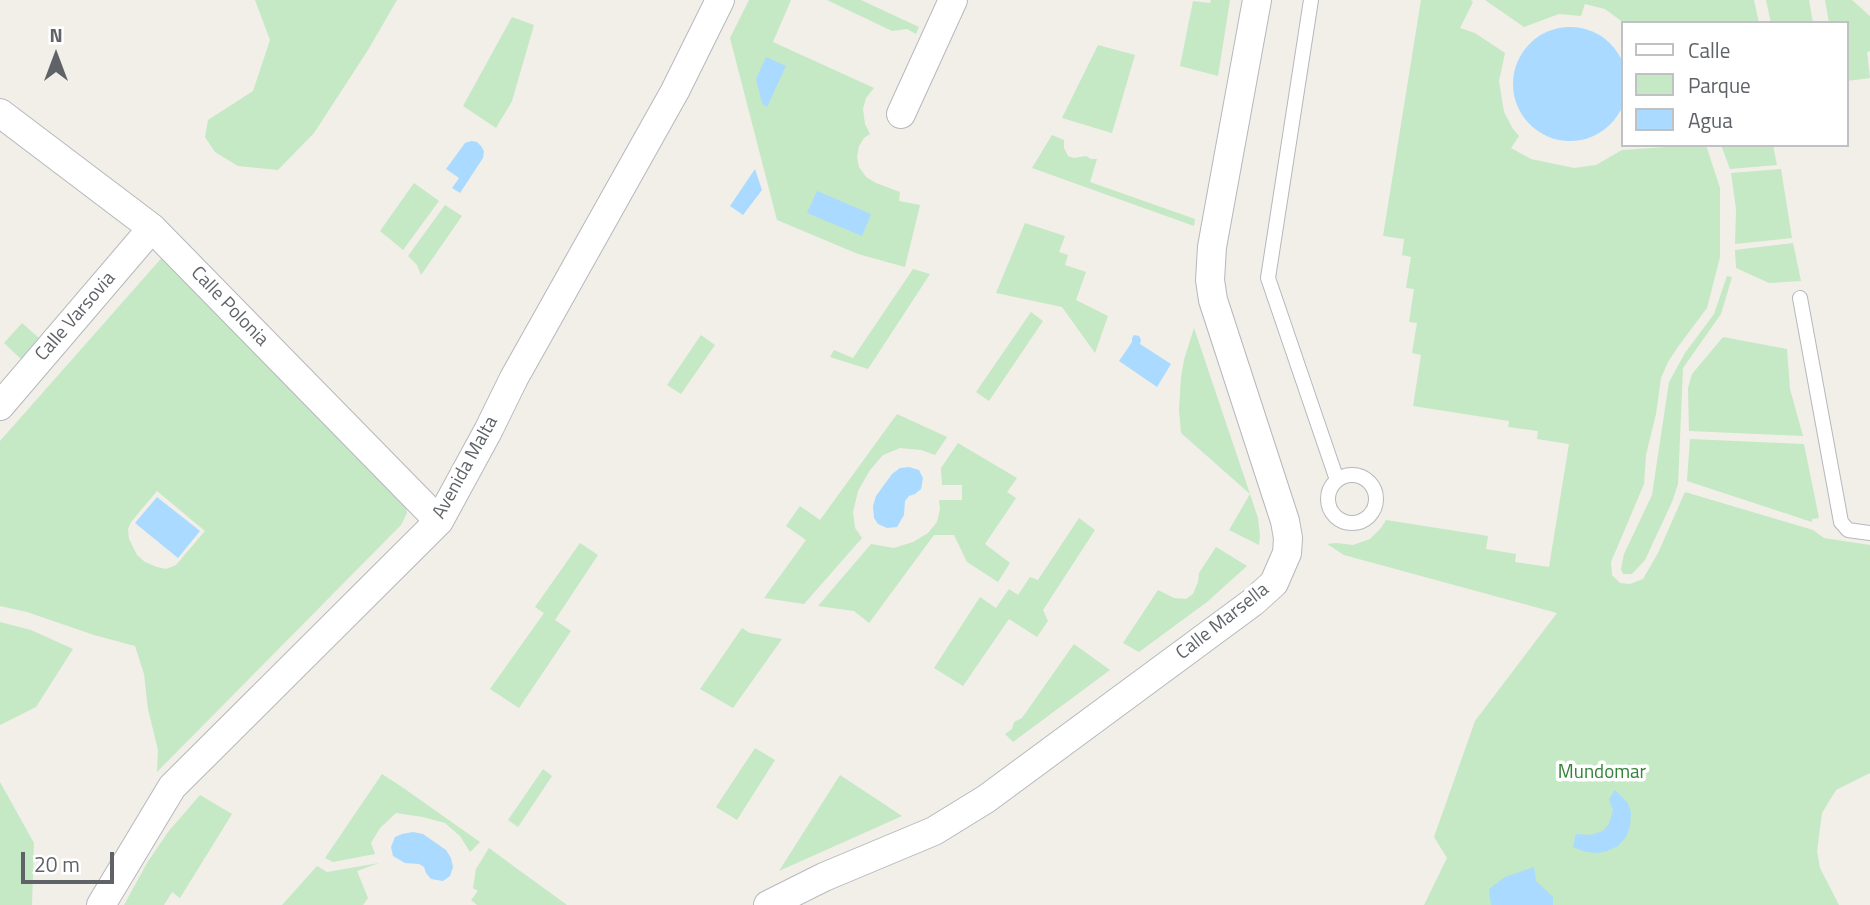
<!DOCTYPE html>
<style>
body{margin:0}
#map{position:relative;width:1870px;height:905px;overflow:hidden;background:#f1efe8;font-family:"Titillium Web",sans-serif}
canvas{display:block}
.legend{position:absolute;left:1621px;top:21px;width:228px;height:126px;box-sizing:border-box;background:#fff;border:2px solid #bfc1c3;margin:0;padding:9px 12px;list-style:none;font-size:21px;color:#5f6368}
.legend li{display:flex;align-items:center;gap:14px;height:35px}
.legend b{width:35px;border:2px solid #bfc1c3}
.north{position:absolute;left:21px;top:21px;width:70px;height:70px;-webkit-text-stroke:5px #fff;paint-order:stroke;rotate:0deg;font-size:19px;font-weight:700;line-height:28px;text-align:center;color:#5f6368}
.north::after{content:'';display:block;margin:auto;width:24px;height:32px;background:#5f6368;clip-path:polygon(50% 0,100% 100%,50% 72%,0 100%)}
.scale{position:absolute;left:21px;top:852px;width:93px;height:32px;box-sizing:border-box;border:4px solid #5f6368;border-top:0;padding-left:9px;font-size:21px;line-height:24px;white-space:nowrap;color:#5f6368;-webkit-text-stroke:5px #fff;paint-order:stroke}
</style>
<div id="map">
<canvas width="1870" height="905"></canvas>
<ul class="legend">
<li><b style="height:9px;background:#fff"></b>Calle</li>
<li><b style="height:19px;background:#c5e8c5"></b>Parque</li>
<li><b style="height:19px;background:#aadaff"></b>Agua</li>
</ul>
<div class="north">N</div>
<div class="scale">20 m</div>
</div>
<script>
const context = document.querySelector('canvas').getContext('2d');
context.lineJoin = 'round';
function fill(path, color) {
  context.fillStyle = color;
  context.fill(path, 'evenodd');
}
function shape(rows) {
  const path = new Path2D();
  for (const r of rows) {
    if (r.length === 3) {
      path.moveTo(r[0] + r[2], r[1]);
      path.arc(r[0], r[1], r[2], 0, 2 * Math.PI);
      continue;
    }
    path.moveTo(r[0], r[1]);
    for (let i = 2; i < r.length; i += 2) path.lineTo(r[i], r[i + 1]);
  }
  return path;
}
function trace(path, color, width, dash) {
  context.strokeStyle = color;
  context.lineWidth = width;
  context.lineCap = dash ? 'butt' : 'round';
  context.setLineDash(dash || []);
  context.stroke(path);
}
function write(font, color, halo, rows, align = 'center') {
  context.font = font + ' "Titillium Web",sans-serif';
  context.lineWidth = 7;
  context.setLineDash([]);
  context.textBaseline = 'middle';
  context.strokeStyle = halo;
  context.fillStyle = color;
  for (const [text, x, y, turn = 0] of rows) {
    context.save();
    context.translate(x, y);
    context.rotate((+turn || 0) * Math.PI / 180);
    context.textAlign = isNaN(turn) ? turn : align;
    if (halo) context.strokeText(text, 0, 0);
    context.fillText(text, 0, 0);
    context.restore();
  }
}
fill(shape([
 [255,0,397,0,368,50,314,133,278,170,238,166,215,152,205,137,208,120,253,91,270,40],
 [749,0,791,0,773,42,874,88,866,98,863,109,865,124,870,134,864,138,859,146,857,157,859,167,866,177,876,183,900,192,899,201,920,205,905,267,858,254,777,220,730,38],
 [827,0,861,0,919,27,916,34,907,29,892,31],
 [1211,0,1230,0,1218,76,1180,66,1193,1,1210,3],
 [1421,0,1471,0,1473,2,1460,28,1475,33,1505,53,1499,81,1504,112,1513,129,1519,136,1511,148,1531,159,1574,168,1596,165,1622,150,1667,147,1670,145,1706,145,1720,188,1720,257,1707,308,1677,348,1668,362,1661,378,1656,414,1646,455,1644,484,1611,562,1612,575,1620,583,1630,584,1643,579,1658,553,1685,492,1813,530,1824,538,1870,545,1870,773,1836,790,1822,813,1817,851,1820,868,1839,905,1424,905,1447,858,1434,837,1475,721,1557,613,1344,555,1327,544,1336,543,1353,545,1370,539,1381,528,1386,520,1488,536,1486,549,1516,554,1515,562,1549,567,1569,444,1537,439,1538,431,1508,427,1509,421,1413,406,1421,355,1412,353,1417,323,1409,322,1414,289,1406,288,1411,257,1402,255,1404,239,1383,236],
 [1485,0,1754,0,1759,23,1624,23,1605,9,1585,4,1581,16,1559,14,1524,27],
 [1766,0,1809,0,1813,23,1771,23],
 [1825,0,1852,0,1870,16,1870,51,1867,52,1870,78,1847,81,1847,23,1829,23],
 [512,17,534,25,512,101,496,128,463,106],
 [1098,45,1135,55,1112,133,1062,118],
 [1052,135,1064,140,1064,148,1068,156,1074,158,1086,156,1091,159,1097,159,1090,182,1195,219,1194,226,1032,168],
 [1721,145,1773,145,1777,165,1730,169],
 [1781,169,1792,238,1735,244,1736,209,1731,173],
 [414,183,439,201,403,250,380,231],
 [445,205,462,216,421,275,417,265,408,256],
 [1025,223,1065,236,1059,252,1068,255,1065,265,1086,272,1076,300,1108,316,1095,353,1062,307,996,293],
 [1793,243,1801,281,1769,283,1736,268,1735,250],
 [166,253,406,507,407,513,401,525,157,772,158,750,148,709,144,674,135,646,94,635,27,612,0,606,0,441],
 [157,491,205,531,176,565,166,569,157,567,145,562,137,555,129,539,128,529,131,522],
 [913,269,930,274,868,369,830,357,834,350,853,358],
 [1727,276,1732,277,1721,314,1683,368,1678,484,1672,502,1645,560,1632,574,1623,574,1621,569,1624,554,1652,495,1669,382,1685,353,1714,314],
 [1031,312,1043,321,989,401,976,392],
 [22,323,39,338,21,359,4,343],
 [1194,328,1250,494,1258,518,1260,536,1259,545,1229,530,1250,494,1181,433,1179,410,1181,377,1184,360],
 [701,335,715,345,681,394,667,385],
 [1723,337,1787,349,1790,389,1803,436,1689,431,1688,388,1692,374],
 [897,414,947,437,935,455,921,450,900,448,883,455,870,470,858,491,853,512,855,528,862,538,804,604,764,598,806,540,786,526,800,506,820,520],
 [1690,439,1804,444,1819,518,1812,519,1812,522,1687,481],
 [958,443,1017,478,1007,492,1016,498,985,544,1010,563,998,582,967,562,954,535,934,535,869,623,854,611,818,606,871,544,894,548,913,542,928,533,937,522,940,509,939,500,962,500,962,485,942,485,941,468],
 [1079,518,1095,530,1043,610,1048,621,1037,637,1009,619,963,686,934,668,980,597,996,608,1009,589,1018,595,1030,577,1038,580],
 [580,543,598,555,555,620,571,631,519,708,490,689,544,613,535,607],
 [1216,547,1247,566,1207,602,1139,652,1123,643,1158,590,1174,598,1186,599,1193,594,1198,582,1199,573],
 [0,622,31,630,73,649,36,707,0,725],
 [742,628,750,633,782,639,733,708,700,689],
 [1074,644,1110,670,1013,742,1005,734,1012,729,1014,722,1022,718],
 [755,748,775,760,737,820,716,807],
 [543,769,552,776,518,827,508,820],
 [382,774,402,787,480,842,470,852,460,836,445,823,423,817,396,813,380,828,371,843,375,854,333,862,325,858],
 [840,775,902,816,779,871],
 [0,782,34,843,32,905,0,905],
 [200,795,232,814,180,898,172,892,164,905,124,905,147,863,168,832],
 [489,848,512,865,567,905,477,905,471,900,478,891,473,888,476,869],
 [379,863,357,871,368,898,363,905,282,905,317,866,327,872]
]), '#c5e8c5');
fill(shape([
 [1570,84,57],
 [766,57,786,66,767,107,762,103,756,79],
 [471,141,477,142,481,146,484,151,483,158,460,193,452,188,459,178,446,169,465,143],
 [755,169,762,190,743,215,730,206],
 [817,191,871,214,862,236,807,213],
 [1134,335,1139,336,1141,340,1140,344,1171,364,1157,387,1119,361,1132,342,1132,338],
 [909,467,919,470,923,478,921,489,915,494,909,496,905,501,904,515,897,527,887,528,878,524,874,518,873,506,876,496,892,474,900,468],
 [157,497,200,531,178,558,135,523],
 [1615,790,1628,803,1631,813,1630,826,1626,837,1618,846,1607,851,1598,853,1586,852,1573,847,1576,834,1590,835,1603,831,1609,824,1613,810,1609,799],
 [413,832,423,834,446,850,451,858,453,867,450,876,443,881,431,879,426,873,424,867,419,864,405,863,393,856,391,847,395,837,402,834],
 [1534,867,1536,881,1553,897,1553,905,1491,905,1489,889,1505,877]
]), '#aadaff');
const lane = shape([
 [1311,0,1268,278,1337,480],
 [1800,298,1841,522,1848,530,1870,533],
 [1352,499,24]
]);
const street = shape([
 [0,113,152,228,439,521],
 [901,114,953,0],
 [0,406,152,228],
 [101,905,172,787,439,521,488,431,514,378,675,91,720,0],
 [768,905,824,877,934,831,986,799,1253,602,1274,583,1287,553,1288,538,1285,521,1213,300,1210,280,1212,247,1257,0]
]);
trace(lane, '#b5b8bc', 16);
trace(street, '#b5b8bc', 30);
trace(lane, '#fff', 14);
trace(street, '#fff', 28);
write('19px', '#5f6368', '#fff', [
 ["Calle Polonia",229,307,46],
 ["Calle Varsovia",76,317,-49],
 ["Avenida Malta",466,468,-61],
 ["Calle Marsella",1223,622,-38]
]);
write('19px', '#348238', '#fff', [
 ["Mundomar",1602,773]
]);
</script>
